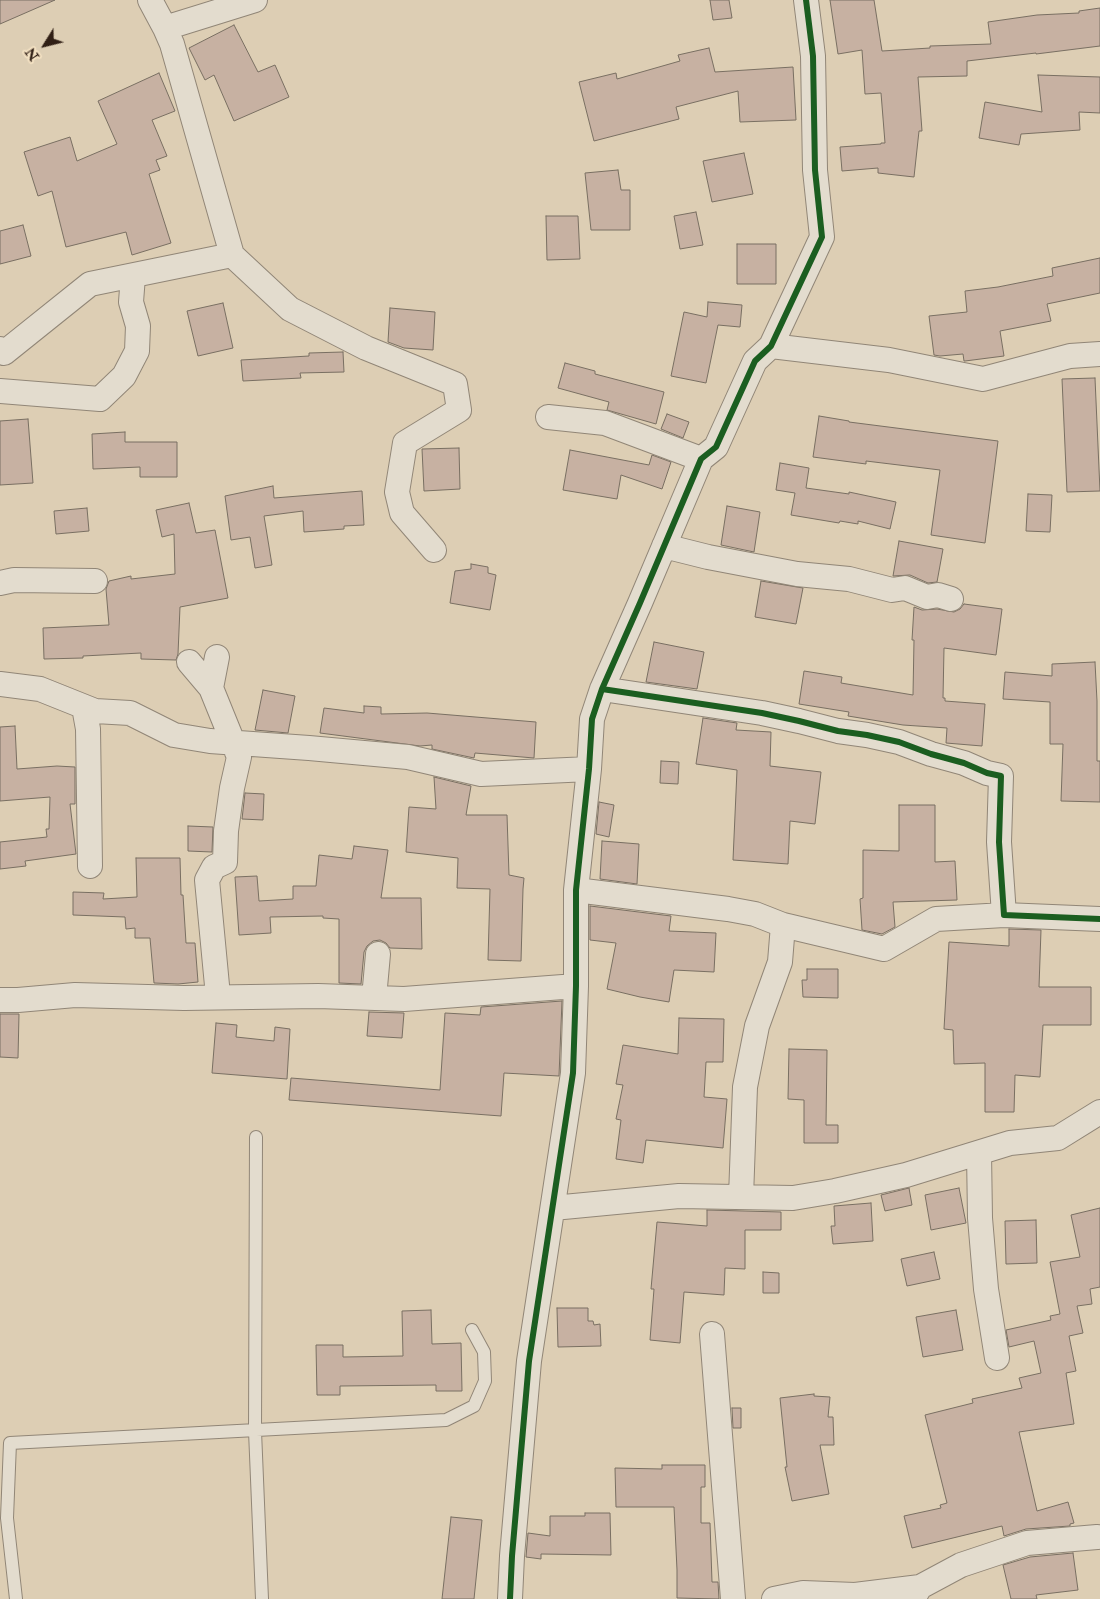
<!DOCTYPE html>
<style>
body{margin:0}
#map{position:relative;width:1100px;height:1599px;overflow:hidden;background:#ddceb4;font-family:"IM FELL Double Pica",serif}
canvas{display:block}
.north{position:absolute;left:20px;top:20px;width:50px;height:50px;-webkit-text-stroke:4px #f4e2c3;paint-order:stroke;rotate:234deg;font-size:14px;font-weight:700;line-height:20px;text-align:center;color:#301f15}
.north::after{content:'';display:block;margin:auto;width:18px;height:22px;background:#301f15;clip-path:polygon(50% 0,100% 100%,50% 72%,0 100%)}
</style>
<div id="map">
<canvas width="1100" height="1599"></canvas>
<div class="north">N</div>
</div>
<script>
const context = document.querySelector('canvas').getContext('2d');
context.lineJoin = 'round';
function fill(path, color) {
  context.fillStyle = color;
  context.fill(path, 'evenodd');
}
function shape(rows) {
  const path = new Path2D();
  for (const r of rows) {
    path.moveTo(r[0], r[1]);
    for (let i = 2; i < r.length; i += 2) path.lineTo(r[i], r[i + 1]);
  }
  return path;
}
function trace(path, color, width, dash) {
  context.strokeStyle = color;
  context.lineWidth = width;
  context.lineCap = dash ? 'butt' : 'round';
  context.setLineDash(dash || []);
  context.stroke(path);
}
const building = shape([
 [0,0,55,0,0,24,0,0],
 [710,0,729,0,732,18,713,20,710,0],
 [830,0,874,0,882,51,930,48,930,46,991,44,988,22,1037,15,1079,13,1079,11,1100,8,1100,46,1036,54,1036,53,967,61,967,76,918,77,922,131,919,131,914,177,878,173,878,168,842,171,840,147,881,144,881,143,885,143,881,93,865,94,862,50,838,54,830,0],
 [234,25,258,72,275,65,289,97,234,121,214,75,205,80,189,48,234,25],
 [709,48,715,72,793,67,796,120,740,122,738,91,676,107,679,119,594,141,579,82,616,73,617,79,680,61,678,55,709,48],
 [159,73,175,111,152,120,167,156,156,160,160,170,149,174,171,243,132,255,126,232,66,247,52,191,38,196,24,152,70,137,77,161,117,144,98,101,159,73],
 [1038,75,1100,77,1100,113,1079,112,1080,130,1021,134,1019,145,979,138,985,102,1042,112,1038,75],
 [744,153,753,194,712,202,703,161,744,153],
 [618,170,621,190,630,190,630,230,591,230,585,173,618,170],
 [696,212,703,245,680,249,674,216,696,212],
 [546,216,578,216,580,259,547,260,546,216],
 [23,225,31,256,0,264,0,231,23,225],
 [737,244,776,244,776,284,737,284,737,244],
 [1100,258,1100,293,1047,304,1051,321,1000,331,1004,356,965,361,964,361,963,354,940,356,934,355,929,316,967,312,965,291,998,287,1053,276,1052,268,1100,258],
 [708,302,742,305,740,327,718,325,706,383,671,376,684,312,707,317,708,302],
 [223,303,233,348,198,356,187,311,223,303],
 [390,308,435,312,433,350,404,348,388,342,390,308],
 [343,352,344,372,300,373,301,378,243,381,241,360,309,356,309,353,343,352],
 [565,363,595,371,595,374,664,392,656,424,607,410,609,402,558,388,565,363],
 [1095,378,1100,491,1067,492,1062,379,1095,378],
 [667,414,689,422,683,438,661,429,667,414],
 [819,416,849,421,849,422,998,441,985,543,931,535,940,470,866,461,866,464,813,457,819,416],
 [28,419,33,483,0,485,0,421,28,419],
 [125,432,125,442,177,442,177,477,140,477,140,467,93,469,92,434,125,432],
 [459,448,460,489,424,491,422,449,459,448],
 [570,450,649,465,652,455,671,462,662,489,621,475,617,499,563,490,570,450],
 [780,463,809,468,806,488,849,494,849,492,896,502,890,529,858,521,858,524,840,521,839,523,791,515,795,493,776,490,780,463],
 [273,486,274,498,362,491,364,525,344,526,344,529,304,532,303,511,264,516,272,565,255,568,250,537,231,540,225,496,273,486],
 [1028,494,1052,495,1050,532,1026,531,1028,494],
 [189,503,196,533,215,530,228,598,180,607,178,654,176,660,141,659,141,653,83,656,83,658,44,659,43,628,109,625,106,589,109,581,131,576,131,579,175,574,174,534,162,537,156,510,189,503],
 [727,506,760,512,754,552,721,545,727,506],
 [87,508,89,531,56,534,54,511,87,508],
 [899,541,943,549,937,582,928,583,910,575,893,576,899,541],
 [471,564,488,567,488,573,496,575,490,610,450,603,455,571,471,569,471,564],
 [761,581,803,588,796,624,755,617,761,581],
 [964,604,1002,609,996,655,944,648,943,698,945,698,945,701,985,704,982,746,946,743,947,728,903,725,848,716,849,712,799,704,804,671,842,677,841,683,913,695,914,640,912,640,914,607,922,610,937,609,954,612,960,609,964,604],
 [654,642,704,652,697,689,646,682,654,642],
 [1095,662,1097,701,1097,761,1100,761,1100,802,1061,801,1063,744,1050,744,1050,702,1003,699,1005,672,1052,676,1052,664,1095,662],
 [263,690,295,696,288,733,255,730,263,690],
 [364,706,381,707,381,714,427,713,536,722,534,758,475,753,474,758,432,749,432,745,420,746,320,733,324,708,364,713,364,706],
 [703,718,737,723,736,730,771,732,770,766,821,772,815,824,790,821,788,864,733,860,737,770,696,764,703,718],
 [15,726,17,769,57,766,75,767,75,804,70,804,76,854,25,861,26,866,0,869,0,842,47,837,46,829,49,829,50,797,0,801,0,727,15,726],
 [661,761,679,762,678,784,660,783,661,761],
 [434,777,471,786,466,815,507,815,509,875,524,878,523,889,521,961,488,960,490,889,457,888,458,858,406,852,409,807,436,809,434,777],
 [245,793,264,794,263,820,242,819,245,793],
 [599,802,614,805,609,837,596,834,599,802],
 [899,805,935,805,935,862,955,861,957,900,893,902,895,927,882,934,862,930,860,899,863,898,863,850,899,851,899,805],
 [188,826,213,827,212,852,188,851,188,826],
 [602,841,639,844,637,884,600,879,602,841],
 [354,846,388,850,381,898,421,898,422,949,390,948,386,943,380,940,373,941,367,946,364,952,361,984,339,983,339,919,323,918,323,916,270,917,271,933,239,935,235,877,257,876,259,901,293,899,293,886,316,886,319,855,352,859,354,846],
 [136,858,180,858,181,895,183,895,186,943,195,943,198,982,178,984,154,983,150,938,135,938,135,928,126,929,125,917,73,915,73,892,104,893,103,899,137,897,136,858],
 [590,906,671,916,669,931,716,933,714,972,674,970,669,1002,640,997,607,989,616,943,590,940,590,906],
 [1009,929,1041,930,1039,987,1091,987,1091,1025,1043,1025,1040,1077,1015,1075,1014,1112,985,1112,985,1063,954,1064,953,1030,944,1029,949,942,1009,946,1009,929],
 [807,969,838,969,838,998,803,997,802,980,807,980,807,969],
 [562,1001,559,1076,504,1073,501,1116,289,1100,291,1078,440,1090,445,1013,480,1015,481,1007,562,1001],
 [369,1012,404,1013,402,1038,367,1036,369,1012],
 [0,1014,19,1014,18,1058,0,1057,0,1014],
 [679,1018,724,1019,723,1062,706,1062,704,1097,727,1099,723,1148,646,1140,643,1163,616,1159,621,1120,616,1119,623,1085,616,1084,623,1045,678,1054,679,1018],
 [216,1023,237,1025,236,1037,274,1041,275,1027,290,1029,287,1079,212,1073,216,1023],
 [789,1049,827,1050,826,1125,838,1125,838,1143,804,1143,804,1100,788,1099,789,1049],
 [909,1188,912,1205,885,1211,881,1195,909,1188],
 [959,1188,966,1223,931,1230,925,1195,959,1188],
 [871,1203,873,1241,833,1244,831,1226,835,1226,834,1206,871,1203],
 [1100,1208,1100,1287,1090,1289,1092,1304,1077,1306,1083,1333,1069,1336,1076,1371,1066,1373,1074,1424,1019,1432,1037,1511,1068,1502,1074,1523,1070,1524,1070,1526,1026,1529,1004,1536,1002,1526,912,1548,904,1516,941,1508,940,1505,947,1503,925,1415,973,1403,972,1399,1022,1388,1019,1378,1041,1373,1034,1341,1009,1347,1006,1330,1051,1320,1050,1316,1060,1314,1050,1262,1080,1257,1071,1215,1100,1208],
 [707,1210,781,1212,781,1230,745,1230,745,1269,725,1268,724,1295,684,1292,680,1343,650,1340,654,1289,651,1289,657,1222,707,1226,707,1210],
 [1036,1220,1037,1263,1006,1264,1005,1221,1036,1220],
 [934,1252,940,1279,907,1286,901,1259,934,1252],
 [763,1272,779,1273,779,1293,763,1293,763,1272],
 [557,1308,588,1308,588,1321,593,1321,594,1325,600,1324,601,1346,558,1347,557,1308],
 [431,1310,432,1344,461,1343,462,1391,436,1391,436,1385,340,1386,340,1395,317,1395,316,1345,343,1345,343,1357,403,1356,402,1311,431,1310],
 [956,1310,963,1350,923,1357,916,1317,956,1310],
 [814,1394,814,1396,830,1397,828,1417,833,1417,834,1445,820,1445,829,1494,792,1501,785,1467,787,1467,780,1398,814,1394],
 [732,1408,741,1408,741,1428,733,1428,732,1408],
 [662,1465,705,1465,705,1487,701,1487,701,1523,710,1523,712,1582,718,1582,719,1599,677,1598,677,1570,674,1507,616,1507,615,1468,662,1469,662,1465],
 [585,1513,610,1513,611,1555,541,1554,541,1559,526,1557,528,1533,550,1536,550,1516,585,1516,585,1513],
 [451,1517,482,1520,474,1599,442,1599,451,1517],
 [1073,1553,1078,1590,1036,1595,1037,1599,1011,1599,1003,1565,1030,1557,1073,1553]
]);
fill(building, '#c7b1a2');
trace(building, '#796f62', 1);
const lane = shape([
 [256,1137,255,1431,262,1599],
 [16,1599,7,1518,10,1443,446,1420,474,1406,485,1381,484,1352,472,1330]
]);
const street = shape([
 [165,28,255,0],
 [232,255,290,309,366,348,455,384,459,410,405,443,397,492,402,513,434,550],
 [771,346,889,360,983,379,1070,356,1100,354],
 [0,349,4,353,90,284,232,255,172,44,165,28,150,0],
 [0,391,100,399,124,376,137,351,138,326,131,302,133,276],
 [548,417,605,423,701,459],
 [664,546,708,557,797,574,849,579,892,590,905,588,927,597,938,595,951,599],
 [0,583,14,580,95,581],
 [189,662,211,688,239,757,232,788,226,831,225,862,214,867,207,880,218,996],
 [0,684,40,689,95,711,130,713,174,735,210,741,309,748,408,757,481,774,589,769],
 [211,688,217,657],
 [602,689,762,713,799,721,838,731,867,735,899,742,931,754,964,763,987,773,1001,776,999,842,1004,915,1100,919],
 [84,707,88,729,90,866],
 [576,890,728,909,755,914,783,925,780,962,757,1026,745,1087,741,1197],
 [783,925,884,949,936,919,1004,915],
 [374,998,378,954],
 [0,1000,18,1000,75,995,184,998,318,996,404,999,576,986],
 [979,1153,980,1218,986,1289,997,1358],
 [553,1208,679,1196,793,1198,835,1191,906,1175,1010,1143,1058,1138,1100,1112],
 [712,1334,733,1599],
 [510,1599,512,1556,529,1361,573,1073,576,986,576,890,589,769,592,719,602,689,640,603,701,459,716,447,755,361,771,346,822,237,815,170,813,56,806,0],
 [774,1599,803,1593,855,1595,920,1587],
 [913,1599,920,1587,961,1565,1027,1543,1097,1537]
]);
trace(lane, '#918677', 14);
trace(street, '#918677', 26);
trace(lane, '#e3dcce', 12);
trace(street, '#e3dcce', 24);
trace(shape([
 [602,689,762,713,799,721,838,731,867,735,899,742,931,754,964,763,987,773,1001,776,999,842,1004,915,1100,919],
 [510,1599,512,1556,529,1361,573,1073,576,986,576,890,589,769,592,719,602,689,640,603,701,459,716,447,755,361,771,346,822,237,815,170,813,56,806,0]
]), '#1b5e20', 6);
</script>
